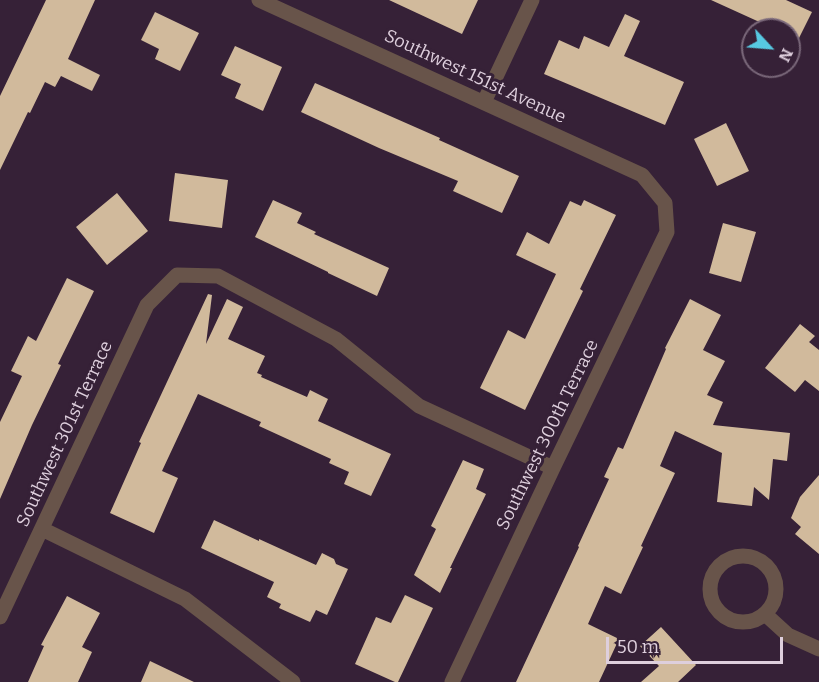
<!DOCTYPE html>
<style>
body{margin:0}
#map{position:relative;width:819px;height:682px;overflow:hidden;background:#362137;font-family:Bitter,serif}
canvas{display:block}
.north{position:absolute;left:741px;top:18px;width:60px;height:60px;box-sizing:border-box;background:#362137;border:2px solid #796779;border-radius:50%;rotate:116deg;font-size:16px;font-weight:700;line-height:24px;text-align:center;color:#decfdd}
.north::after{content:'';display:block;margin:auto;width:21px;height:27px;background:#57c9e2;clip-path:polygon(50% 0,100% 100%,50% 72%,0 100%)}
.scale{position:absolute;left:606px;top:637px;width:177px;height:27px;box-sizing:border-box;border:3px solid #decfdd;border-top:0;padding-left:8px;font-size:18px;line-height:21px;white-space:nowrap;color:#decfdd;-webkit-text-stroke:4px #362137;paint-order:stroke}
</style>
<div id="map">
<canvas width="819" height="682"></canvas>
<div class="north">N</div>
<div class="scale">50 m</div>
</div>
<script>
const context = document.querySelector('canvas').getContext('2d');
context.lineJoin = 'round';
function fill(path, color) {
  context.fillStyle = color;
  context.fill(path, 'evenodd');
}
function shape(rows) {
  const path = new Path2D();
  for (const r of rows) {
    if (r.length === 3) {
      path.moveTo(r[0] + r[2], r[1]);
      path.arc(r[0], r[1], r[2], 0, 2 * Math.PI);
      continue;
    }
    path.moveTo(r[0], r[1]);
    for (let i = 2; i < r.length; i += 2) path.lineTo(r[i], r[i + 1]);
  }
  return path;
}
function trace(path, color, width, dash) {
  context.strokeStyle = color;
  context.lineWidth = width;
  context.lineCap = dash ? 'butt' : 'round';
  context.setLineDash(dash || []);
  context.stroke(path);
}
function write(font, color, halo, rows, align = 'center') {
  context.font = font + ' Bitter,serif';
  context.lineWidth = 6;
  context.setLineDash([]);
  context.textBaseline = 'middle';
  context.strokeStyle = halo;
  context.fillStyle = color;
  for (const [text, x, y, turn = 0] of rows) {
    context.save();
    context.translate(x, y);
    context.rotate((+turn || 0) * Math.PI / 180);
    context.textAlign = isNaN(turn) ? turn : align;
    if (halo) context.strokeText(text, 0, 0);
    context.fillText(text, 0, 0);
    context.restore();
  }
}
fill(shape([
 [46,0,95,0,68,59,100,75,92,91,61,76,55,87,45,82,30,113,28,112,0,170,0,96],
 [389,0,478,0,462,34],
 [711,0,786,0,812,12,798,40,789,36,789,30,777,30],
 [155,12,199,33,180,71,155,59,159,49,141,40],
 [625,14,640,21,624,56,684,82,665,125,544,74,559,40,579,49,584,36,609,47],
 [235,46,282,67,263,111,235,98,241,84,221,75],
 [315,83,440,138,439,140,519,176,502,213,453,191,458,181,379,148,301,112],
 [726,123,749,171,717,186,694,139],
 [175,173,228,180,222,228,169,221],
 [117,193,148,231,107,265,76,227],
 [273,200,302,213,297,223,316,232,314,234,389,268,377,296,328,273,328,272,255,237],
 [584,200,616,215,580,289,583,291,525,410,480,388,508,330,525,339,556,274,516,255,527,232,549,244,570,201,581,206],
 [723,223,756,232,741,282,709,273],
 [67,278,94,291,58,364,61,365,32,425,0,499,0,422,22,376,11,371,28,336,36,341],
 [208,294,212,295,206,344,227,299,243,307,228,339,265,356,257,373,262,375,261,377,307,397,310,390,328,399,318,421,391,454,371,496,344,484,349,472,329,463,331,459,259,426,261,422,198,394,162,471,178,478,154,533,110,513,141,443,139,442],
 [690,299,721,315,703,350,725,361,707,395,723,402,713,425,790,433,787,461,773,459,769,500,754,487,752,506,717,502,722,453,675,431,660,466,675,473,641,546,643,547,621,594,605,586,588,624,619,639,599,682,516,682,579,547,578,546,609,479,604,477,618,447,623,449,666,349,665,348],
 [800,324,815,336,809,342,819,350,819,391,805,380,795,392,765,368],
 [463,460,484,469,476,489,486,494,450,568,452,568,440,593,414,575,436,529,431,526],
 [819,475,819,554,795,534,801,527,791,518,800,497],
 [214,520,259,541,259,539,316,565,322,553,334,559,336,564,348,569,327,615,316,610,310,622,279,608,281,604,267,597,274,582,201,548],
 [405,595,433,608,398,682,395,682,355,664,376,617,391,623],
 [67,596,100,613,82,647,92,652,78,682,28,682,44,646,41,645],
 [661,627,696,665,678,682,641,682,659,666,640,646],
 [150,661,194,682,141,682]
]), '#d1ba9c');
trace(shape([
 [259,0,642,175,665,203,667,232,553,468,452,682],
 [484,102,532,0],
 [42,529,185,599,293,682],
 [743,589,33],
 [765,614,788,635,819,649],
 [0,617,147,305,177,275,218,276,336,339,419,406,553,468]
]), '#68544a', 15);
write('18px', '#decfdd', '#362137', [
 ["Southwest 151st Avenue",475,77,25],
 ["Southwest 301st Terrace",65,434,-65],
 ["Southwest 300th Terrace",548,435,-64]
]);
</script>
